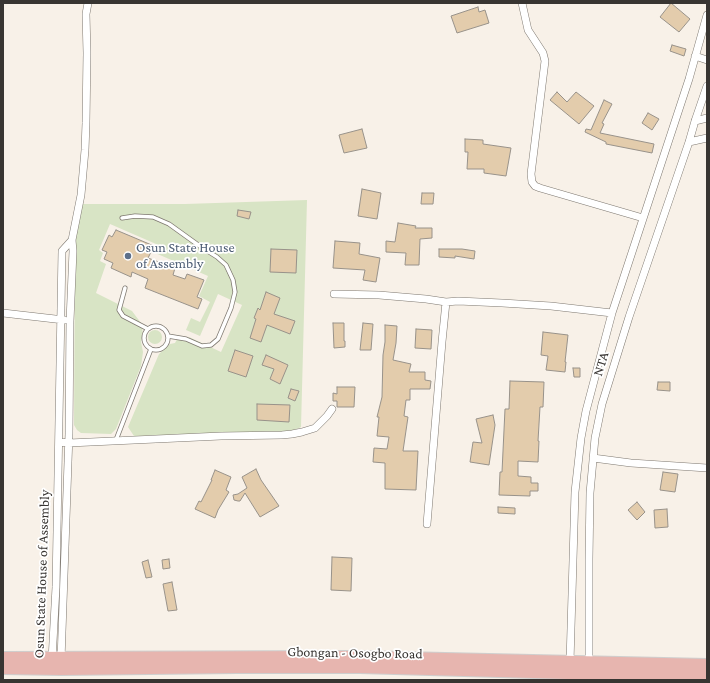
<!DOCTYPE html>
<style>
body{margin:0}
#map{position:relative;width:710px;height:683px;overflow:hidden;background:#f8f1e8;font-family:"Crimson Pro",serif}
canvas{display:block}
.frame{position:absolute;inset:0;border:4px solid #383532;pointer-events:none}
</style>
<div id="map">
<canvas width="710" height="683"></canvas>
<div class="frame"></div>
</div>
<script>
const context = document.querySelector('canvas').getContext('2d');
context.lineJoin = 'round';
function fill(path, color) {
  context.fillStyle = color;
  context.fill(path, 'evenodd');
}
function shape(rows) {
  const path = new Path2D();
  for (const r of rows) {
    if (r.length === 3) {
      path.moveTo(r[0] + r[2], r[1]);
      path.arc(r[0], r[1], r[2], 0, 2 * Math.PI);
      continue;
    }
    path.moveTo(r[0], r[1]);
    for (let i = 2; i < r.length; i += 2) path.lineTo(r[i], r[i + 1]);
  }
  return path;
}
function trace(path, color, width, dash) {
  context.strokeStyle = color;
  context.lineWidth = width;
  context.lineCap = dash ? 'butt' : 'round';
  context.setLineDash(dash || []);
  context.stroke(path);
}
function write(font, color, halo, rows, align = 'center') {
  context.font = font + ' "Crimson Pro",serif';
  context.lineWidth = 3.5;
  context.setLineDash([]);
  context.textBaseline = 'middle';
  context.strokeStyle = halo;
  context.fillStyle = color;
  for (const [text, x, y, turn = 0] of rows) {
    context.save();
    context.translate(x, y);
    context.rotate((+turn || 0) * Math.PI / 180);
    context.textAlign = isNaN(turn) ? turn : align;
    if (halo) context.strokeText(text, 0, 0);
    context.fillText(text, 0, 0);
    context.restore();
  }
}
fill(shape([
 [307,200,301,427,288,433,134,436,128,427,159,354,170,344,175,343,178,337,187,342,189,337,221,352,242,305,218,294,200,336,186,330,191,318,200,322,210,302,199,296,208,276,153,252,156,244,110,224,99,250,103,253,100,261,106,264,96,293,132,311,141,323,143,334,141,342,143,352,141,366,116,429,111,434,81,433,77,430,74,425,75,251,73,245,80,204,185,204],
 [155,337,7]
]), '#d8e4c5');
const building = shape([
 [671,3,690,19,679,32,660,17,671,3],
 [478,7,479,12,485,10,489,23,457,33,451,16,478,7],
 [672,45,686,49,684,56,670,51,672,45],
 [557,92,567,102,576,92,594,106,579,124,550,100,557,92],
 [604,100,612,104,602,123,604,124,600,133,654,144,652,153,606,144,606,142,585,132,586,129,591,130,604,100],
 [648,113,659,119,652,130,642,123,648,113],
 [362,129,367,148,344,153,339,135,362,129],
 [465,139,483,140,483,144,511,148,506,176,484,173,484,169,467,169,468,152,465,152,465,139],
 [362,189,381,193,377,219,358,216,362,189],
 [422,193,434,193,433,204,421,204,422,193],
 [238,210,251,212,249,219,237,216,238,210],
 [398,223,416,226,415,228,432,228,432,238,420,239,419,265,405,265,406,253,386,252,386,241,395,242,398,223],
 [116,230,154,246,148,258,175,268,173,275,185,279,187,274,204,280,197,297,202,299,198,309,145,288,148,279,132,272,131,277,111,268,113,263,104,259,107,252,102,250,109,235,112,237,116,230],
 [335,241,360,243,359,254,380,258,376,282,363,280,365,270,333,268,335,241],
 [271,249,297,250,296,273,270,272,271,249],
 [439,249,462,249,475,251,474,259,455,256,455,258,439,257,439,249],
 [266,292,280,298,274,314,295,321,290,334,267,325,261,342,250,338,256,319,254,318,258,308,260,310,266,292],
 [333,323,344,323,344,341,345,341,345,347,334,348,333,323],
 [363,323,373,324,371,350,360,350,363,323],
 [385,325,397,326,396,343,393,360,411,364,409,372,425,372,425,380,431,381,430,389,410,389,410,400,406,400,404,416,408,417,403,451,418,451,416,490,385,489,385,463,373,462,374,448,387,449,389,437,377,436,379,417,377,417,382,397,383,355,385,342,385,325],
 [416,329,432,330,431,349,415,348,416,329],
 [543,332,568,335,565,362,566,362,565,372,546,370,548,356,541,355,543,332],
 [235,350,253,356,246,377,228,371,235,350],
 [266,355,288,365,280,384,270,379,274,369,262,365,266,355],
 [573,368,580,368,580,377,574,377,573,368],
 [510,381,544,382,543,407,540,407,538,441,539,441,538,462,518,461,518,476,531,477,531,483,538,483,538,491,530,491,530,496,499,495,500,472,502,472,505,409,509,409,510,381],
 [658,382,670,382,670,391,657,390,658,382],
 [337,387,355,387,354,407,337,407,337,401,333,401,333,393,337,394,337,387],
 [291,389,299,391,295,401,288,398,291,389],
 [257,404,290,405,289,422,257,420,257,404],
 [493,415,495,425,489,465,470,462,473,442,482,443,476,419,493,415],
 [256,469,261,480,279,506,260,517,245,493,240,501,238,501,234,500,233,495,238,494,247,488,242,477,256,469],
 [215,470,231,477,226,490,229,492,218,510,215,518,195,509,199,501,201,502,212,480,211,480,215,470],
 [663,472,678,474,675,492,660,490,663,472],
 [637,502,645,512,637,520,628,510,637,502],
 [498,507,515,508,515,514,498,513,498,507],
 [667,509,668,527,655,528,654,510,667,509],
 [332,557,352,558,351,591,331,590,332,557],
 [169,559,170,568,163,569,162,560,169,559],
 [148,560,152,577,146,578,142,562,148,560],
 [172,582,177,610,168,611,163,584,172,582]
]);
fill(building, '#e3ccac');
trace(building, '#98928a', 1);
const service = shape([
 [122,218,135,216,153,217,169,224,201,247,217,257,226,265,233,280,235,292,231,308,218,339,211,345,202,346,186,339,168,336],
 [125,288,119,310,123,316,148,329],
 [156,338,12],
 [116,440,151,349]
]);
const minor = shape([
 [522,3,528,30,543,53,545,61,531,174,532,182,535,186,540,188,643,218],
 [695,56,707,60],
 [695,121,707,118],
 [689,142,707,138],
 [334,294,379,295,426,299,446,302,458,301,502,303,551,306,612,313],
 [3,313,64,320],
 [59,442,69,443,221,436,282,435,292,434,302,432,315,428,327,416,332,409],
 [593,458,631,463,707,468],
 [427,524,442,342,446,302],
 [52,660,56,587,62,251,72,240],
 [61,660,69,434,70,321,73,251,72,240,81,195,85,150,86,123,87,53,86,14,88,3],
 [570,662,575,492,581,438,586,411,612,313,689,79,707,15],
 [589,663,589,559,590,493,595,438,602,404,629,317,689,142,695,121,707,86]
]);
const primary = shape([
 [3,658,358,657,707,665],
 [3,668,61,669,237,667,360,667,707,677]
]);
trace(service, '#7e7870', 5);
trace(minor, '#7e7870', 8);
trace(primary, '#cfcfce', 14);
trace(service, '#fff', 3.5);
trace(minor, '#fff', 7);
trace(primary, '#e7b5af', 12);
for (const [x, y, r, color] of [
 [128,256,4,"#5c6f8a"]
]) {
  const dot = new Path2D();
  dot.arc(x, y, r, 0, 2 * Math.PI);
  context.fillStyle = color;
  context.fill(dot);
  trace(dot, '#fff', 1.5);
}
write('14px', '#4e5e75', '#fff', [
 ["Osun State House",136,248],
 ["of Assembly",136,264]
], 'left');
write('14px', '#383532', '#fff', [
 ["NTA",601,364,-73],
 ["Osun State House of Assembly",42,574,-88],
 ["Gbongan - Osogbo Road",355,653,1]
]);
</script>
